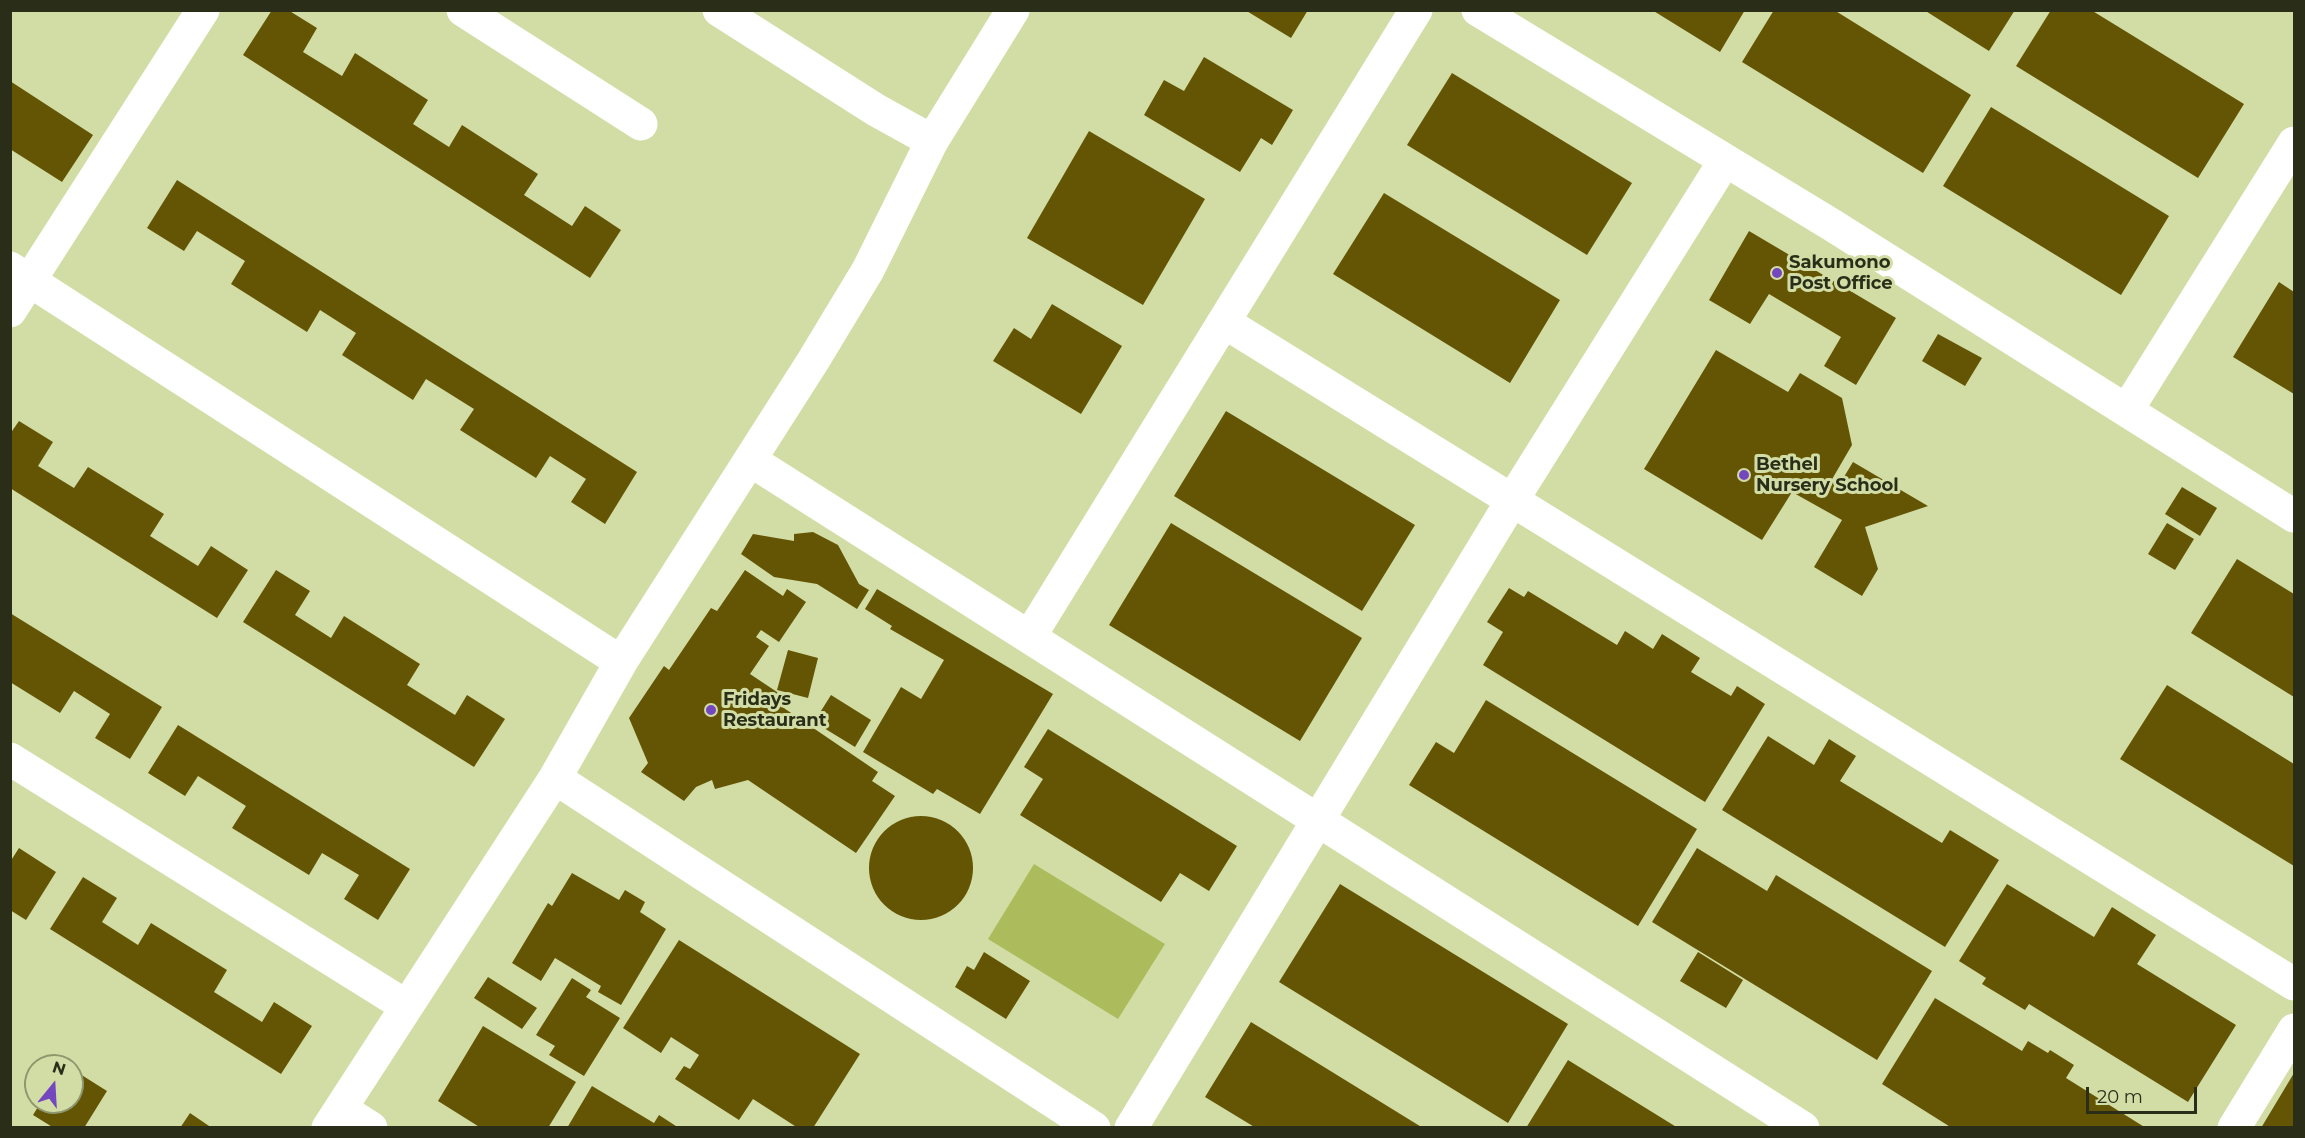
<!DOCTYPE html>
<style>
body{margin:0}
#map{position:relative;width:2305px;height:1138px;overflow:hidden;background:#d2dda6;font-family:Montserrat,sans-serif}
canvas{display:block}
.frame{position:absolute;inset:0;border:12px solid #2a2e19;pointer-events:none}
.north{position:absolute;left:24px;top:1054px;width:60px;height:60px;box-sizing:border-box;background:#d2dda6;border:2px solid #8f976e;border-radius:50%;rotate:18deg;font-size:16px;font-weight:700;line-height:24px;text-align:center;color:#2a2e19}
.north::after{content:'';display:block;margin:auto;width:21px;height:27px;background:#7547bf;clip-path:polygon(50% 0,100% 100%,50% 72%,0 100%)}
.scale{position:absolute;left:2086px;top:1087px;width:111px;height:27px;box-sizing:border-box;border:3px solid #2a2e19;border-top:0;padding-left:8px;font-size:18px;line-height:21px;white-space:nowrap;color:#2a2e19;-webkit-text-stroke:4px #d2dda6;paint-order:stroke}
</style>
<div id="map">
<canvas width="2305" height="1138"></canvas>
<div class="frame"></div>
<div class="north">N</div>
<div class="scale">20 m</div>
</div>
<script>
const context = document.querySelector('canvas').getContext('2d');
context.lineJoin = 'round';
function fill(path, color) {
  context.fillStyle = color;
  context.fill(path, 'evenodd');
}
function shape(rows) {
  const path = new Path2D();
  for (const r of rows) {
    if (r.length === 3) {
      path.moveTo(r[0] + r[2], r[1]);
      path.arc(r[0], r[1], r[2], 0, 2 * Math.PI);
      continue;
    }
    path.moveTo(r[0], r[1]);
    for (let i = 2; i < r.length; i += 2) path.lineTo(r[i], r[i + 1]);
  }
  return path;
}
function trace(path, color, width, dash) {
  context.strokeStyle = color;
  context.lineWidth = width;
  context.lineCap = dash ? 'butt' : 'round';
  context.setLineDash(dash || []);
  context.stroke(path);
}
function write(font, color, halo, rows, align = 'center') {
  context.font = font + ' Montserrat,sans-serif';
  context.lineWidth = 6;
  context.setLineDash([]);
  context.textBaseline = 'middle';
  context.strokeStyle = halo;
  context.fillStyle = color;
  for (const [text, x, y, turn = 0] of rows) {
    context.save();
    context.translate(x, y);
    context.rotate((+turn || 0) * Math.PI / 180);
    context.textAlign = isNaN(turn) ? turn : align;
    if (halo) context.strokeText(text, 0, 0);
    context.fillText(text, 0, 0);
    context.restore();
  }
}
fill(shape([
 [1034,864,1165,944,1118,1019,988,939]
]), '#acbc5d');
fill(shape([
 [272,10,288,10,317,28,303,52,342,76,355,53,428,100,413,124,449,147,462,125,538,174,524,195,572,226,585,206,621,230,590,278,243,55],
 [1245,10,1308,10,1291,38],
 [1652,10,1745,10,1720,52],
 [1774,10,1834,10,1971,95,1923,173,1742,62],
 [1924,10,2015,10,1989,51],
 [2051,10,2091,10,2244,104,2198,178,2016,66],
 [1204,57,1293,110,1272,145,1261,138,1240,172,1144,115,1164,80,1184,91],
 [1452,73,1632,183,1587,255,1407,145],
 [10,81,93,135,62,182,10,149],
 [1991,107,2169,216,2121,295,1943,186],
 [1089,131,1205,199,1143,305,1027,238],
 [177,180,637,472,605,524,571,502,586,479,550,456,536,478,460,430,474,409,426,379,413,400,342,355,356,333,320,310,307,332,231,284,245,261,197,231,184,251,147,228],
 [1384,193,1560,300,1510,383,1333,274],
 [1749,231,1896,318,1856,385,1824,366,1841,337,1769,294,1750,324,1709,300],
 [2279,282,2294,292,2294,394,2233,357],
 [1052,304,1122,346,1081,414,993,361,1014,328,1031,339],
 [1938,334,1982,358,1965,386,1922,361],
 [1716,350,1788,392,1800,373,1842,398,1852,445,1831,481,1839,485,1853,462,1928,506,1865,527,1878,569,1862,596,1814,567,1842,520,1792,492,1762,540,1644,469],
 [1226,411,1415,525,1362,611,1174,496],
 [19,421,53,442,38,466,74,488,88,467,164,514,150,536,198,566,211,546,248,570,217,618,10,488,10,434],
 [2182,487,2217,508,2200,536,2165,514],
 [1171,523,1362,638,1300,741,1109,625],
 [2167,523,2194,539,2175,570,2148,554],
 [813,532,838,545,859,584,869,590,857,609,817,584,774,577,741,554,753,534,794,541,794,534],
 [2237,559,2294,594,2294,697,2191,633],
 [276,570,310,591,295,615,331,638,344,616,420,664,407,685,455,715,467,695,505,719,474,767,243,622],
 [745,570,783,596,787,589,806,602,779,642,761,630,756,637,769,646,750,674,780,694,775,702,878,772,872,781,895,796,856,853,748,780,715,789,712,780,696,787,684,801,641,772,648,763,629,718,664,666,669,670,711,608,717,611],
 [1509,588,1524,597,1528,591,1617,645,1625,631,1653,649,1662,634,1700,658,1691,672,1731,696,1737,686,1765,704,1705,802,1483,665,1503,632,1487,622],
 [877,589,1053,694,980,814,937,789,933,794,863,752,901,687,921,699,944,660,890,629,892,626,865,609],
 [10,613,162,707,130,759,95,738,110,714,74,691,60,713,10,682],
 [788,650,818,658,808,698,777,690],
 [2167,685,2294,764,2294,866,2120,759],
 [831,695,871,720,855,747,814,722],
 [1486,700,1697,829,1638,926,1409,785,1436,742,1454,753],
 [178,725,410,869,378,920,344,899,359,875,322,853,309,875,232,828,246,806,198,776,185,796,148,773],
 [1048,729,1237,846,1209,891,1180,873,1161,902,1020,815,1043,779,1024,767],
 [1768,736,1814,765,1829,739,1856,756,1840,781,1942,843,1950,830,1999,860,1945,947,1722,810],
 [921,868,52],
 [19,848,56,872,26,920,10,910,10,862],
 [1697,848,1767,891,1776,875,1932,971,1877,1060,1652,922],
 [572,873,619,900,625,890,645,902,640,912,666,929,621,1005,598,992,601,986,555,958,541,981,512,963,548,903,552,906],
 [83,877,117,898,102,922,138,945,151,923,227,970,214,992,262,1022,274,1002,312,1026,281,1074,50,929],
 [1340,884,1568,1024,1508,1123,1279,982],
 [2007,884,2094,937,2112,907,2156,935,2137,964,2236,1025,2188,1102,2029,1004,2025,1010,1982,984,1986,978,1959,961],
 [679,940,860,1054,813,1128,798,1128,753,1099,739,1120,675,1079,684,1066,690,1069,699,1055,671,1037,661,1053,623,1028],
 [984,952,1030,981,1006,1019,955,987,967,966,974,970],
 [1698,952,1743,980,1726,1008,1680,981],
 [488,977,537,1008,522,1029,474,998],
 [572,978,591,990,586,997,620,1018,584,1076,549,1055,555,1046,536,1035],
 [1935,998,2022,1051,2028,1041,2048,1053,2050,1050,2074,1065,2066,1078,2146,1128,1952,1128,1882,1084],
 [1251,1022,1423,1128,1256,1128,1205,1097],
 [483,1026,576,1082,548,1128,481,1128,438,1101],
 [1568,1060,1678,1128,1526,1128],
 [72,1069,107,1091,84,1128,54,1128,33,1115,41,1102,72,1102],
 [2294,1073,2294,1128,2261,1128],
 [592,1086,654,1123,659,1115,679,1128,567,1128],
 [190,1113,212,1128,180,1128]
]), '#645504');
trace(shape([
 [463,10,641,124],
 [1478,10,1832,225,2294,516],
 [10,268,621,662],
 [10,311,203,10],
 [1224,322,2294,984],
 [2127,410,2294,143],
 [750,460,1803,1128],
 [1030,636,1416,10],
 [10,759,406,1006],
 [555,778,1094,1128],
 [341,1109,371,1128],
 [328,1128,555,778,621,662,813,361,868,270,932,141],
 [1131,1128,1513,499,1724,162],
 [2234,1128,2294,1030]
]), '#fff', 33);
trace(shape([
 [719,10,876,110,932,141,1013,10]
]), '#fff', 33);
for (const [x, y, r, color] of [
 [1777,273,6,"#7547bf"],
 [1744,475,6,"#7547bf"],
 [711,710,6,"#7547bf"]
]) {
  const dot = new Path2D();
  dot.arc(x, y, r, 0, 2 * Math.PI);
  context.fillStyle = color;
  context.fill(dot);
  trace(dot, '#d2dda6', 2);
}
write('bold 18px', '#2a2e19', '#d2dda6', [
 ["Sakumono",1789,263],
 ["Post Office",1789,284],
 ["Bethel",1756,465],
 ["Nursery School",1756,486],
 ["Fridays",723,700],
 ["Restaurant",723,721]
], 'left');
</script>
